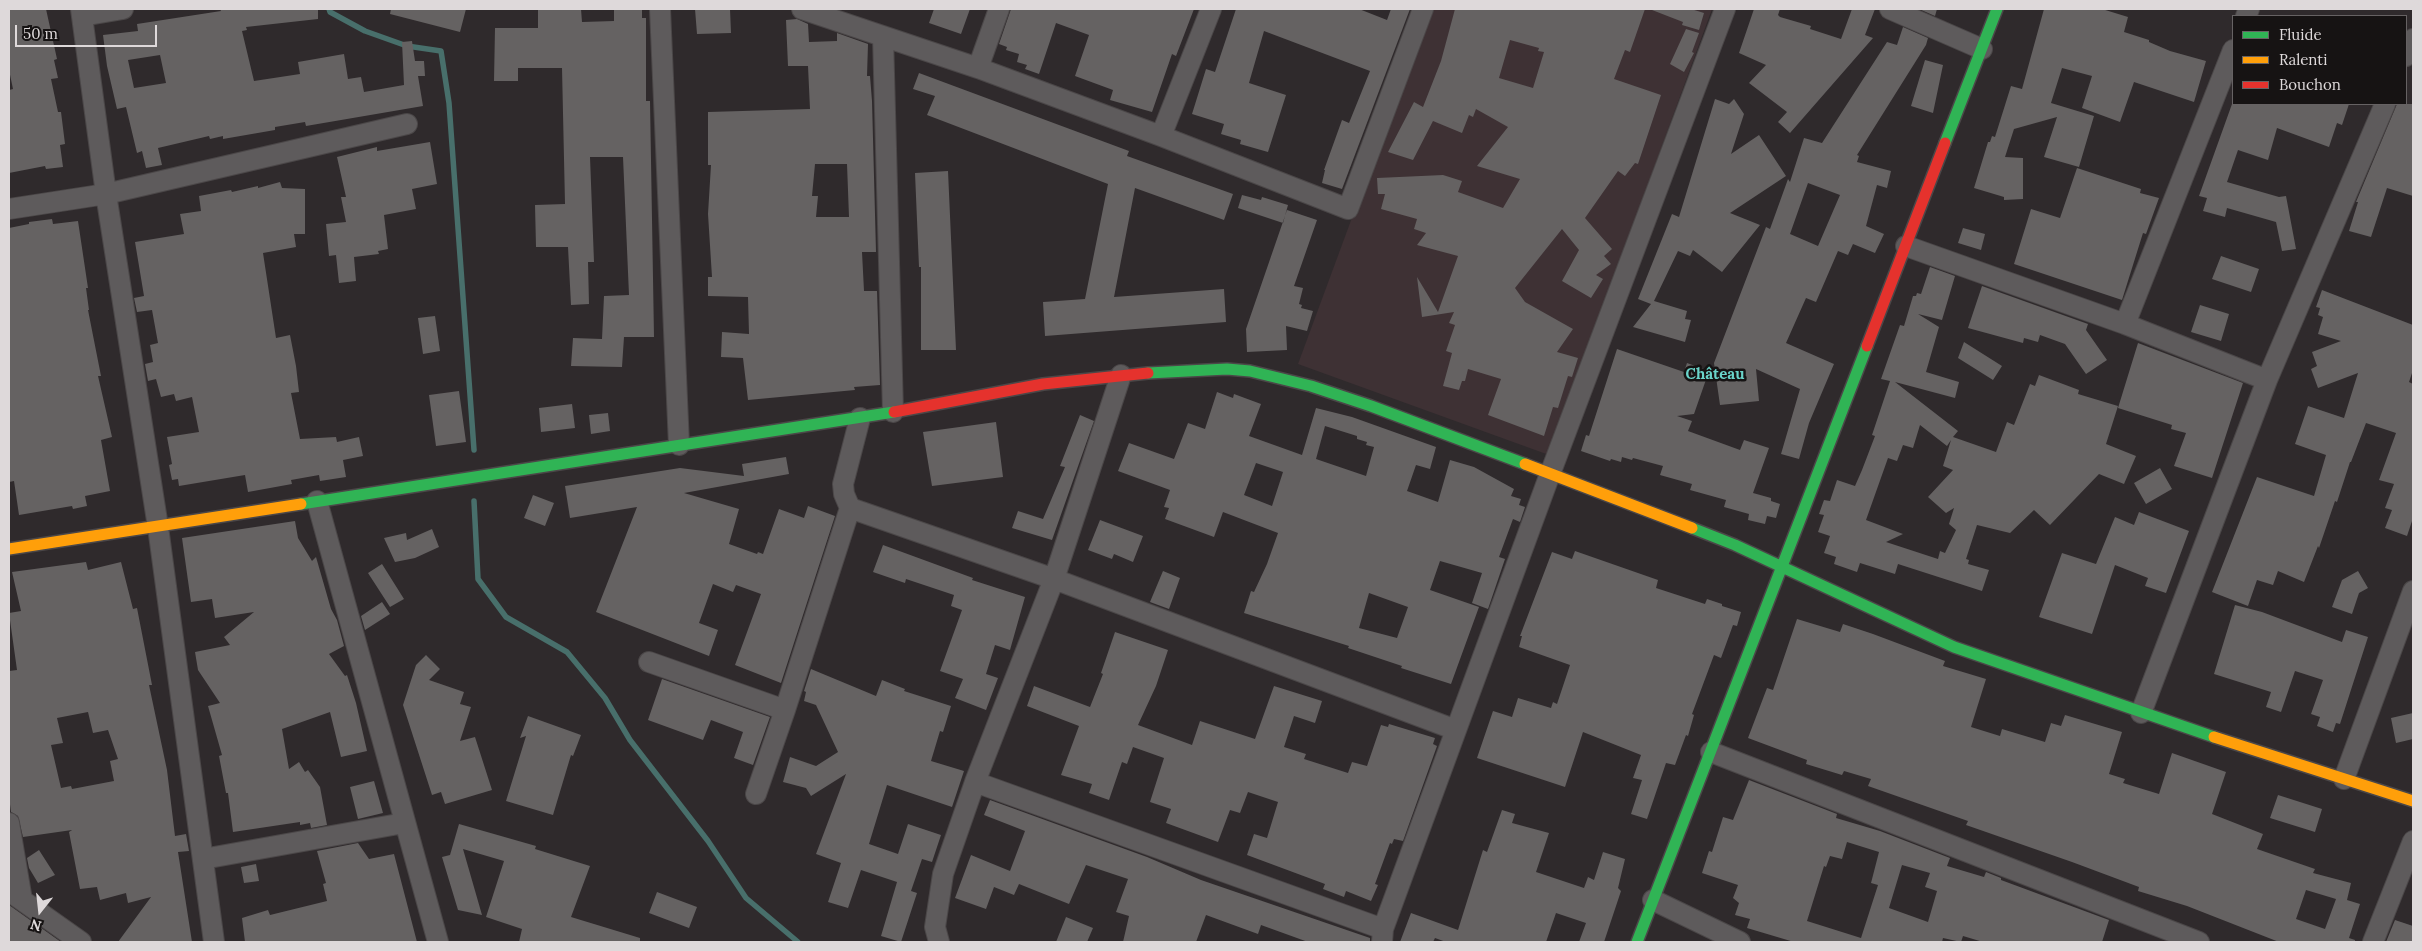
<!DOCTYPE html>
<meta charset="utf-8">
<style>
body{margin:0}
#map{position:relative;width:2422px;height:951px;overflow:hidden;background:#2f2a2c;font-family:Lora,serif}
canvas{display:block}
.frame{position:absolute;inset:0;border:10px solid #ded9da;pointer-events:none}
.legend{position:absolute;left:2232px;top:15px;width:175px;height:90px;box-sizing:border-box;background:#161313;border:1px solid #666263;margin:0;padding:6px 9px;list-style:none;font-size:15px;color:#ded9da}
.legend li{display:flex;align-items:center;gap:10px;height:25px}
.legend b{width:25px;border:1px solid #666263}
.north{position:absolute;left:15px;top:886px;width:50px;height:50px;-webkit-text-stroke:4px #161313;paint-order:stroke;rotate:196deg;font-size:14px;font-weight:700;line-height:20px;text-align:center;color:#ded9da}
.north::after{content:'';display:block;margin:auto;width:18px;height:22px;background:#ded9da;clip-path:polygon(50% 0,100% 100%,50% 72%,0 100%)}
.scale{position:absolute;left:15px;top:25px;width:142px;height:22px;box-sizing:border-box;border:2px solid #ded9da;border-top:0;padding-left:6px;font-size:15px;line-height:18px;white-space:nowrap;color:#ded9da;-webkit-text-stroke:4px #161313;paint-order:stroke}
</style>
<div id="map">
<canvas width="2422" height="951"></canvas>
<div class="frame"></div>
<ul class="legend">
<li><b style="height:6px;background:#30b455"></b>Fluide</li>
<li><b style="height:6px;background:#ff9f0a"></b>Ralenti</li>
<li><b style="height:6px;background:#e5322d"></b>Bouchon</li>
</ul>
<div class="north">N</div>
<div class="scale">50 m</div>
</div>
<script>
const context = document.querySelector('canvas').getContext('2d');
context.lineJoin = 'round';
function fill(path, color) {
  context.fillStyle = color;
  context.fill(path, 'evenodd');
}
function shape(rows) {
  const path = new Path2D();
  for (const r of rows) {
    path.moveTo(r[0], r[1]);
    for (let i = 2; i < r.length; i += 2) path.lineTo(r[i], r[i + 1]);
  }
  return path;
}
function trace(path, color, width, dash) {
  context.strokeStyle = color;
  context.lineWidth = width;
  context.lineCap = dash ? 'butt' : 'round';
  context.setLineDash(dash || []);
  context.stroke(path);
}
function write(font, color, halo, rows, align = 'center') {
  context.font = font + ' Lora,serif';
  context.lineWidth = 5;
  context.setLineDash([]);
  context.textBaseline = 'middle';
  context.strokeStyle = halo;
  context.fillStyle = color;
  for (const [text, x, y, turn = 0] of rows) {
    context.save();
    context.translate(x, y);
    context.rotate((+turn || 0) * Math.PI / 180);
    context.textAlign = isNaN(turn) ? turn : align;
    if (halo) context.strokeText(text, 0, 0);
    context.fillText(text, 0, 0);
    context.restore();
  }
}
fill(shape([
 [1429,9,1712,9,1549,455,1298,364]
]), '#3e3134');
trace(shape([
 [329,9,330,12,365,31,407,46,441,51,449,103,474,450],
 [474,501,478,579,506,617,567,652,605,698,630,740,708,841,746,898,798,942]
]), '#486f6b', 5.5);
fill(shape([
 [9,9,46,9,57,59,54,60,58,78,51,79,58,112,61,112,65,144,60,145,63,167,46,169,45,166,9,173,9,90,13,89,9,70],
 [220,9,318,9,318,19,246,27,247,30,242,31,254,81,300,74,298,62,344,54,348,79,361,77,364,92,404,85,402,42,412,41,415,61,424,61,425,76,418,76,423,106,306,126,305,122,275,127,275,130,223,139,223,136,210,139,209,136,158,148,162,165,146,168,142,151,137,153,126,107,117,109,107,66,103,35,138,31,137,24,221,11],
 [160,55,166,83,134,88,128,60],
 [391,9,466,9,460,32,390,14],
 [538,9,581,9,582,22,614,21,614,9,642,9,642,18,646,18,646,101,650,101,654,337,624,337,622,367,571,366,573,338,602,339,604,296,629,295,623,157,590,157,594,262,588,262,589,304,571,305,568,247,536,247,535,205,565,204,562,68,518,68,518,81,494,81,495,28,538,28],
 [695,9,730,9,731,33,697,34],
 [934,9,970,9,961,34,929,23],
 [1011,9,1194,9,1176,56,1172,54,1152,112,1110,100,1113,90,1075,76,1089,35,1056,23,1039,74,1025,69,1027,65,1017,62,1019,54,1006,50,1007,47,999,44],
 [1236,9,1359,9,1387,20,1391,9,1410,9,1342,189,1322,183,1325,170,1324,170,1342,120,1349,123,1370,71,1264,31,1249,83,1286,95,1268,152,1240,144,1241,140,1221,134,1224,124,1192,114,1206,69,1215,72],
 [1455,9,1645,9,1630,52,1625,50,1614,79,1661,95,1638,164,1635,163,1625,176,1618,171,1585,218,1612,249,1604,256,1611,264,1596,275,1603,279,1591,298,1562,281,1579,250,1562,229,1515,288,1525,302,1573,329,1557,352,1578,358,1572,377,1568,376,1558,408,1553,407,1544,436,1488,415,1501,379,1468,369,1465,381,1462,381,1459,390,1443,386,1452,353,1446,351,1455,325,1449,323,1454,312,1422,317,1417,277,1438,312,1458,256,1417,245,1426,233,1414,229,1417,219,1381,209,1385,194,1378,194,1377,178,1443,175,1462,181,1458,192,1503,208,1520,179,1477,166,1508,127,1476,109,1473,117,1469,115,1462,133,1433,121,1413,160,1388,152,1414,102,1423,107,1441,61],
 [1510,40,1539,48,1538,51,1544,52,1533,88,1499,78],
 [1653,9,1691,9,1704,13,1699,30,1682,25,1683,22,1652,10],
 [1754,9,1780,9,1778,15,1780,17,1811,26,1810,29,1841,39,1852,9,1875,9,1865,35,1873,38,1790,133,1778,122,1787,112,1749,83,1766,65,1739,53],
 [1919,9,1937,9,1935,16],
 [2044,9,2102,9,2128,17,2124,32,2149,40,2149,42,2170,51,2206,61,2194,102,2134,82,2120,122,2082,108,2092,76,2062,68,2051,103,2094,116,2079,167,2044,157,2057,117,2014,129,2005,157,2023,158,2023,199,2004,200,2004,197,1974,188,1988,142,1990,142,1992,136,1995,137,2011,86,2022,89],
 [797,19,808,24,809,42,837,41,837,33,868,44,867,76,870,76,872,101,876,252,862,252,864,291,877,291,880,385,854,387,855,390,748,400,743,358,721,357,722,332,749,334,748,297,708,296,708,277,712,277,708,214,711,165,708,165,708,112,810,109,808,66,788,66,786,20],
 [815,164,847,164,849,217,816,217,818,196,812,196],
 [1903,27,1928,38,1926,45,1857,155,1859,156,1857,162,1891,171,1887,188,1877,185,1866,226,1884,234,1875,253,1853,244,1848,255,1838,251,1816,302,1806,298,1786,343,1834,364,1809,423,1799,459,1781,454,1800,389,1756,369,1759,401,1720,405,1714,363,1766,227,1770,229,1788,179,1790,182,1804,138,1822,143,1887,42,1897,45],
 [1808,183,1840,195,1818,246,1790,234],
 [1686,29,1699,33,1692,52,1694,53,1684,72,1670,64],
 [1925,60,1943,65,1933,113,1911,106],
 [919,73,1129,151,1127,156,1233,194,1224,220,1135,188,1114,297,1224,289,1226,322,1045,336,1043,302,1085,299,1108,184,927,115,935,96,913,89],
 [1715,99,1729,104,1734,99,1744,114,1731,154,1759,135,1786,176,1730,213,1760,225,1722,272,1693,250,1690,256,1678,251,1654,301,1687,311,1685,319,1691,320,1685,342,1633,327,1651,304,1638,299,1672,214,1679,217],
 [2232,104,2349,104,2342,125,2337,123,2329,147,2277,128,2268,160,2238,150,2227,182,2279,197,2286,196,2296,249,2282,251,2276,222,2227,208,2225,217,2203,211,2207,198,2199,196],
 [2397,104,2413,104,2413,196,2387,188,2371,237,2349,231,2358,202,2356,202],
 [430,142,437,184,412,189,416,209,384,215,388,249,378,251,379,254,354,257,356,281,339,283,336,255,329,256,326,224,346,222,341,197,346,197,337,157,377,147,377,151],
 [2077,168,2141,189,2140,193,2159,198,2146,234,2143,233,2122,300,2014,264,2031,209,2060,218],
 [948,171,956,350,921,350,921,267,919,267,915,173],
 [280,182,282,188,305,189,305,234,294,234,296,247,263,253,276,338,290,335,296,366,299,392,291,393,300,439,336,437,337,442,359,437,363,456,343,460,346,477,320,481,319,475,291,480,292,484,248,492,245,475,179,486,178,479,172,480,169,465,172,464,167,437,199,432,192,397,176,401,174,394,161,397,156,379,148,381,145,364,153,362,150,345,158,343,152,310,137,312,134,298,144,296,135,242,184,234,180,214,201,211,199,196,231,190,232,192,258,186,258,188],
 [1242,195,1261,200,1262,197,1288,205,1283,223,1238,208],
 [1287,210,1317,220,1294,286,1303,288,1299,304,1302,305,1301,308,1313,311,1307,331,1286,326,1287,350,1247,352,1246,329],
 [52,219,53,224,78,221,88,288,86,288,89,310,88,310,101,376,98,376,112,437,101,440,110,491,85,496,87,506,73,509,72,506,19,515,14,481,9,482,9,228,29,224,29,222],
 [1963,228,1985,234,1981,250,1958,243],
 [2221,256,2259,269,2251,292,2212,279],
 [1930,267,1955,276,1942,320,1918,314,1939,327,1926,372,1959,382,1955,398,1895,382,1958,431,1953,437,1996,452,2007,422,2014,425,2030,384,2035,386,2039,375,2079,390,2078,394,2118,406,2106,444,2136,456,2124,484,2099,474,2050,525,2034,510,2010,533,1977,525,1966,559,1969,560,1968,564,1989,570,1982,591,1898,564,1895,574,1860,563,1857,572,1834,564,1836,557,1824,553,1830,536,1818,532,1824,515,1819,514,1824,500,1830,501,1837,480,1855,486,1862,470,1875,436,1872,435,1890,381,1881,379,1900,325,1904,326,1913,296,1916,296,1917,293,1921,294],
 [1920,425,1947,446,1951,440,1943,466,1953,470,1928,497,1946,513,1954,508,1949,524,1956,530,1945,553,1940,551,1938,559,1886,542,1903,534,1866,520,1888,458,1897,461,1903,445,1913,448],
 [1982,286,2088,324,2086,330,2107,360,2086,374,2065,344,2040,335,2038,342,2024,338,2023,343,1968,328],
 [2322,290,2413,325,2413,370,2409,382,2413,384,2413,518,2407,536,2385,528,2392,510,2385,508,2394,484,2379,480,2396,433,2366,423,2351,462,2350,462,2337,502,2335,501,2319,548,2318,546,2304,582,2278,571,2273,585,2257,580,2248,606,2212,592,2257,477,2314,496,2326,455,2295,444,2308,406,2344,418,2358,373,2318,388,2311,369,2317,366,2312,352,2341,341,2318,334,2323,317,2318,315,2320,308,2316,307],
 [2200,305,2229,314,2221,341,2191,332],
 [435,316,440,351,423,354,418,318],
 [1964,342,2002,366,1993,380,1958,358],
 [2138,343,2243,383,2212,478,2174,466,2186,433,2171,429,2172,425,2118,408],
 [1617,349,1684,372,1687,363,1709,371,1694,414,1677,416,1692,421,1688,431,1740,450,1744,440,1769,448,1753,493,1771,498,1771,501,1780,504,1776,518,1767,516,1765,524,1748,520,1749,514,1724,507,1726,500,1690,490,1692,484,1660,475,1663,466,1633,458,1632,460,1622,457,1621,462,1611,459,1610,461,1581,451,1586,435,1589,436],
 [459,391,466,442,436,446,429,395],
 [1217,392,1233,398,1234,394,1261,404,1249,436,1302,455,1316,408,1352,417,1436,447,1430,469,1416,465,1407,491,1438,502,1450,460,1474,467,1514,489,1511,496,1521,499,1519,505,1525,507,1520,522,1513,519,1499,557,1505,559,1488,609,1472,603,1482,573,1440,561,1430,590,1479,607,1451,684,1401,668,1402,666,1348,648,1349,646,1244,613,1251,591,1254,592,1267,564,1278,533,1223,512,1214,537,1165,519,1169,508,1164,507,1170,490,1118,471,1129,443,1174,459,1188,423,1205,429],
 [1325,426,1357,436,1357,439,1367,442,1366,445,1374,447,1366,476,1316,459],
 [1256,463,1283,472,1272,506,1244,495],
 [1369,593,1408,607,1397,638,1359,628],
 [572,404,575,428,541,432,539,408],
 [608,413,610,431,591,434,589,415],
 [1080,415,1094,421,1052,540,1012,528,1018,511,1043,519,1065,467,1060,466],
 [996,422,1003,477,932,486,923,432],
 [786,457,789,474,684,493,739,509,729,544,757,554,758,552,763,554,779,509,804,518,808,506,835,516,781,683,735,665,761,594,736,585,733,592,713,584,699,623,718,630,709,656,596,612,637,507,570,518,565,486,680,468,744,476,742,464],
 [2160,468,2172,489,2146,504,2134,483],
 [533,495,554,503,545,526,524,518],
 [2139,512,2189,531,2166,593,2145,586,2148,578,2115,565,2092,634,2039,617,2062,553,2096,564,2115,517,2134,525],
 [1100,520,1143,536,1133,562,1114,554,1112,559,1088,550],
 [295,521,298,538,312,561,316,557,331,609,337,620,344,646,329,654,345,676,347,675,356,703,367,751,341,757,330,712,282,729,289,769,299,762,305,772,308,770,320,787,327,825,311,828,310,823,300,825,300,822,233,832,228,793,226,793,219,756,222,755,208,706,220,703,198,670,195,652,230,645,224,637,254,612,215,618,212,599,191,602,182,538],
 [432,529,439,547,415,558,395,562,384,538,406,533,407,540],
 [883,545,973,578,972,580,1025,597,1010,650,995,645,986,674,998,678,986,710,955,698,963,679,940,671,962,610,951,606,954,595,906,579,905,583,873,572],
 [1575,551,1658,580,1656,588,1705,604,1707,599,1722,604,1722,606,1741,612,1737,626,1733,625,1721,658,1714,655,1692,714,1694,715,1688,736,1686,735,1675,765,1666,763,1647,819,1631,814,1642,780,1633,778,1641,755,1583,732,1565,787,1477,758,1493,711,1512,717,1518,698,1551,708,1553,702,1557,704,1570,665,1519,647,1522,636,1520,636,1552,552,1572,559],
 [86,562,88,570,121,562,133,609,137,608,152,685,149,685,167,770,175,836,186,834,189,851,178,852,192,942,118,942,151,897,128,903,126,893,100,900,97,887,80,889,69,832,72,830,23,837,18,816,11,812,9,797,9,671,17,670,9,613,21,611,12,572],
 [88,712,93,733,108,730,118,759,110,761,114,781,72,789,71,786,61,788,51,745,63,743,57,718],
 [382,564,404,599,390,607,368,573],
 [1163,571,1180,578,1169,609,1150,602],
 [2358,571,2368,588,2359,593,2352,614,2332,607,2342,580],
 [382,602,390,614,365,630,361,616],
 [2235,605,2262,612,2342,642,2346,630,2368,637,2340,724,2336,723,2333,732,2317,726,2320,717,2311,714,2323,680,2295,671,2281,712,2266,707,2271,692,2214,674],
 [1797,619,1840,632,1843,624,1873,634,1945,661,1943,666,1986,679,1971,727,2000,736,2002,729,2045,742,2051,723,2061,726,2065,715,2122,732,2109,774,2125,779,2123,783,2159,794,2172,753,2226,772,2212,814,2263,834,2257,849,2315,869,2313,873,2351,883,2347,900,2360,904,2349,938,2355,940,2355,942,2279,942,2187,906,2138,891,2139,887,2072,862,1966,825,1968,821,1868,786,1871,779,1844,771,1842,775,1806,764,1807,760,1748,738,1767,688,1773,690],
 [2306,890,2336,899,2325,929,2296,919],
 [1115,632,1168,650,1156,686,1138,725,1192,745,1200,721,1255,739,1274,686,1322,701,1315,723,1294,716,1284,747,1306,754,1304,759,1348,773,1352,762,1367,766,1381,725,1388,727,1389,724,1435,738,1433,744,1437,746,1403,841,1394,839,1392,844,1390,843,1375,884,1378,885,1371,901,1346,891,1344,897,1323,889,1325,884,1247,855,1254,834,1267,838,1278,802,1248,792,1240,813,1230,810,1218,842,1166,823,1171,809,1150,802,1164,758,1133,747,1127,764,1122,762,1109,800,1089,793,1092,784,1061,775,1079,726,1027,706,1034,686,1090,707,1103,674,1101,673],
 [426,655,440,669,429,680,464,692,460,704,471,707,460,741,475,737,492,790,445,804,441,792,432,795,403,705,416,665],
 [811,669,876,696,882,680,905,689,904,691,951,706,943,732,940,731,931,761,964,771,952,807,887,785,869,844,898,854,908,824,941,835,932,862,922,859,911,891,917,893,901,942,881,936,897,882,861,870,848,908,828,902,841,863,816,854,846,774,811,796,806,788,783,782,790,757,816,766,838,752,816,705,804,701,806,692,804,691],
 [662,679,770,717,753,765,734,758,743,732,711,720,703,740,648,720],
 [2413,713,2413,739,2396,743,2391,718],
 [528,716,581,735,573,756,571,755,553,815,506,801,526,736,520,738],
 [1749,780,1837,814,1836,818,1880,831,1950,858,1947,866,1984,877,1986,872,2001,878,2001,880,2109,920,2102,942,1983,942,1963,936,1961,942,1943,938,1942,942,1794,942,1747,928,1750,919,1735,915,1739,903,1733,898,1738,885,1702,873,1709,851,1712,852,1723,817,1733,820],
 [1847,842,1879,852,1871,883,1878,885,1861,938,1807,921,1824,866,1826,867,1830,856,1842,859],
 [1902,865,1930,873,1925,887,1937,891,1928,922,1889,908],
 [374,781,383,813,358,819,350,787],
 [2278,795,2322,809,2315,832,2270,818],
 [990,800,1147,857,1201,880,1370,938,1370,942,1308,942,1261,925,1258,934,1206,915,1196,942,1123,942,1129,916,1116,912,1128,879,1086,865,1069,904,1019,884,1014,895,994,887,986,909,955,898,971,855,1010,871,1025,831,984,815],
 [1502,810,1515,814,1512,823,1549,833,1536,872,1584,888,1588,877,1594,880,1603,852,1625,859,1618,888,1621,891,1604,942,1579,942,1586,923,1556,913,1546,942,1446,942,1435,938,1433,942,1400,942,1411,913,1458,930,1483,850,1487,852],
 [459,824,536,846,535,849,590,866,571,917,640,938,640,942,519,942,522,929,486,917,504,861,463,849,482,915,458,910,442,857,450,855],
 [358,843,369,859,394,854,417,942,245,942,242,918,268,910,270,915,327,901,323,884,326,883,317,851],
 [39,850,55,875,38,883,29,868,27,858],
 [256,864,259,881,244,883,241,867],
 [657,892,697,907,689,928,649,913],
 [9,905,61,942,9,942],
 [1066,917,1093,928,1087,942,1056,942],
 [2395,920,2413,926,2413,942,2386,942]
]), '#656262');
const street = shape([
 [81,9,106,194,158,527,214,942],
 [660,9,679,445],
 [802,9,978,68,1161,136,1348,209,1423,9],
 [1890,9,1982,49],
 [82,16,123,9],
 [2246,16,2249,9],
 [883,36,893,412],
 [2406,56,2413,39],
 [978,68,999,9],
 [1161,136,1211,9],
 [9,209,106,194,407,124],
 [1906,246,2125,324,2267,380],
 [2125,324,2233,50],
 [860,418,843,484,844,494,850,508,1054,579,1456,730],
 [317,501,438,942],
 [649,662,785,710],
 [2141,713,2267,380,2385,104],
 [1711,752,2199,942],
 [2344,779,2413,591],
 [975,782,1383,929],
 [756,794,785,710,850,508],
 [9,823,22,900],
 [203,859,404,823],
 [9,891,81,942],
 [1653,900,1740,942],
 [939,942,935,927,943,874,975,782,1054,579,1121,375],
 [1382,942,1383,929,1550,474,1725,9],
 [2373,942,2413,841]
]);
const fast = shape([
 [1945,143,1997,9],
 [1148,373,1227,369,1250,371,1311,386,1371,406,1525,464],
 [301,504,894,412],
 [1692,528,1735,545,1954,647,2214,737],
 [1637,942,1867,346]
]);
const slow = shape([
 [1525,464,1692,528],
 [9,549,301,504],
 [2214,737,2413,801]
]);
const jam = shape([
 [1867,346,1945,143],
 [894,412,1043,384,1148,373]
]);
trace(street, '#4b4748', 22);
trace(fast, '#4b4748', 14);
trace(slow, '#4b4748', 14);
trace(jam, '#4b4748', 14);
trace(street, '#5e5b5c', 20);
trace(fast, '#30b455', 11);
trace(slow, '#ff9f0a', 11);
trace(jam, '#e5322d', 11);
write('bold 15px', '#6ad4ca', '#161313', [
 ["Château",1715,375]
]);
</script>
